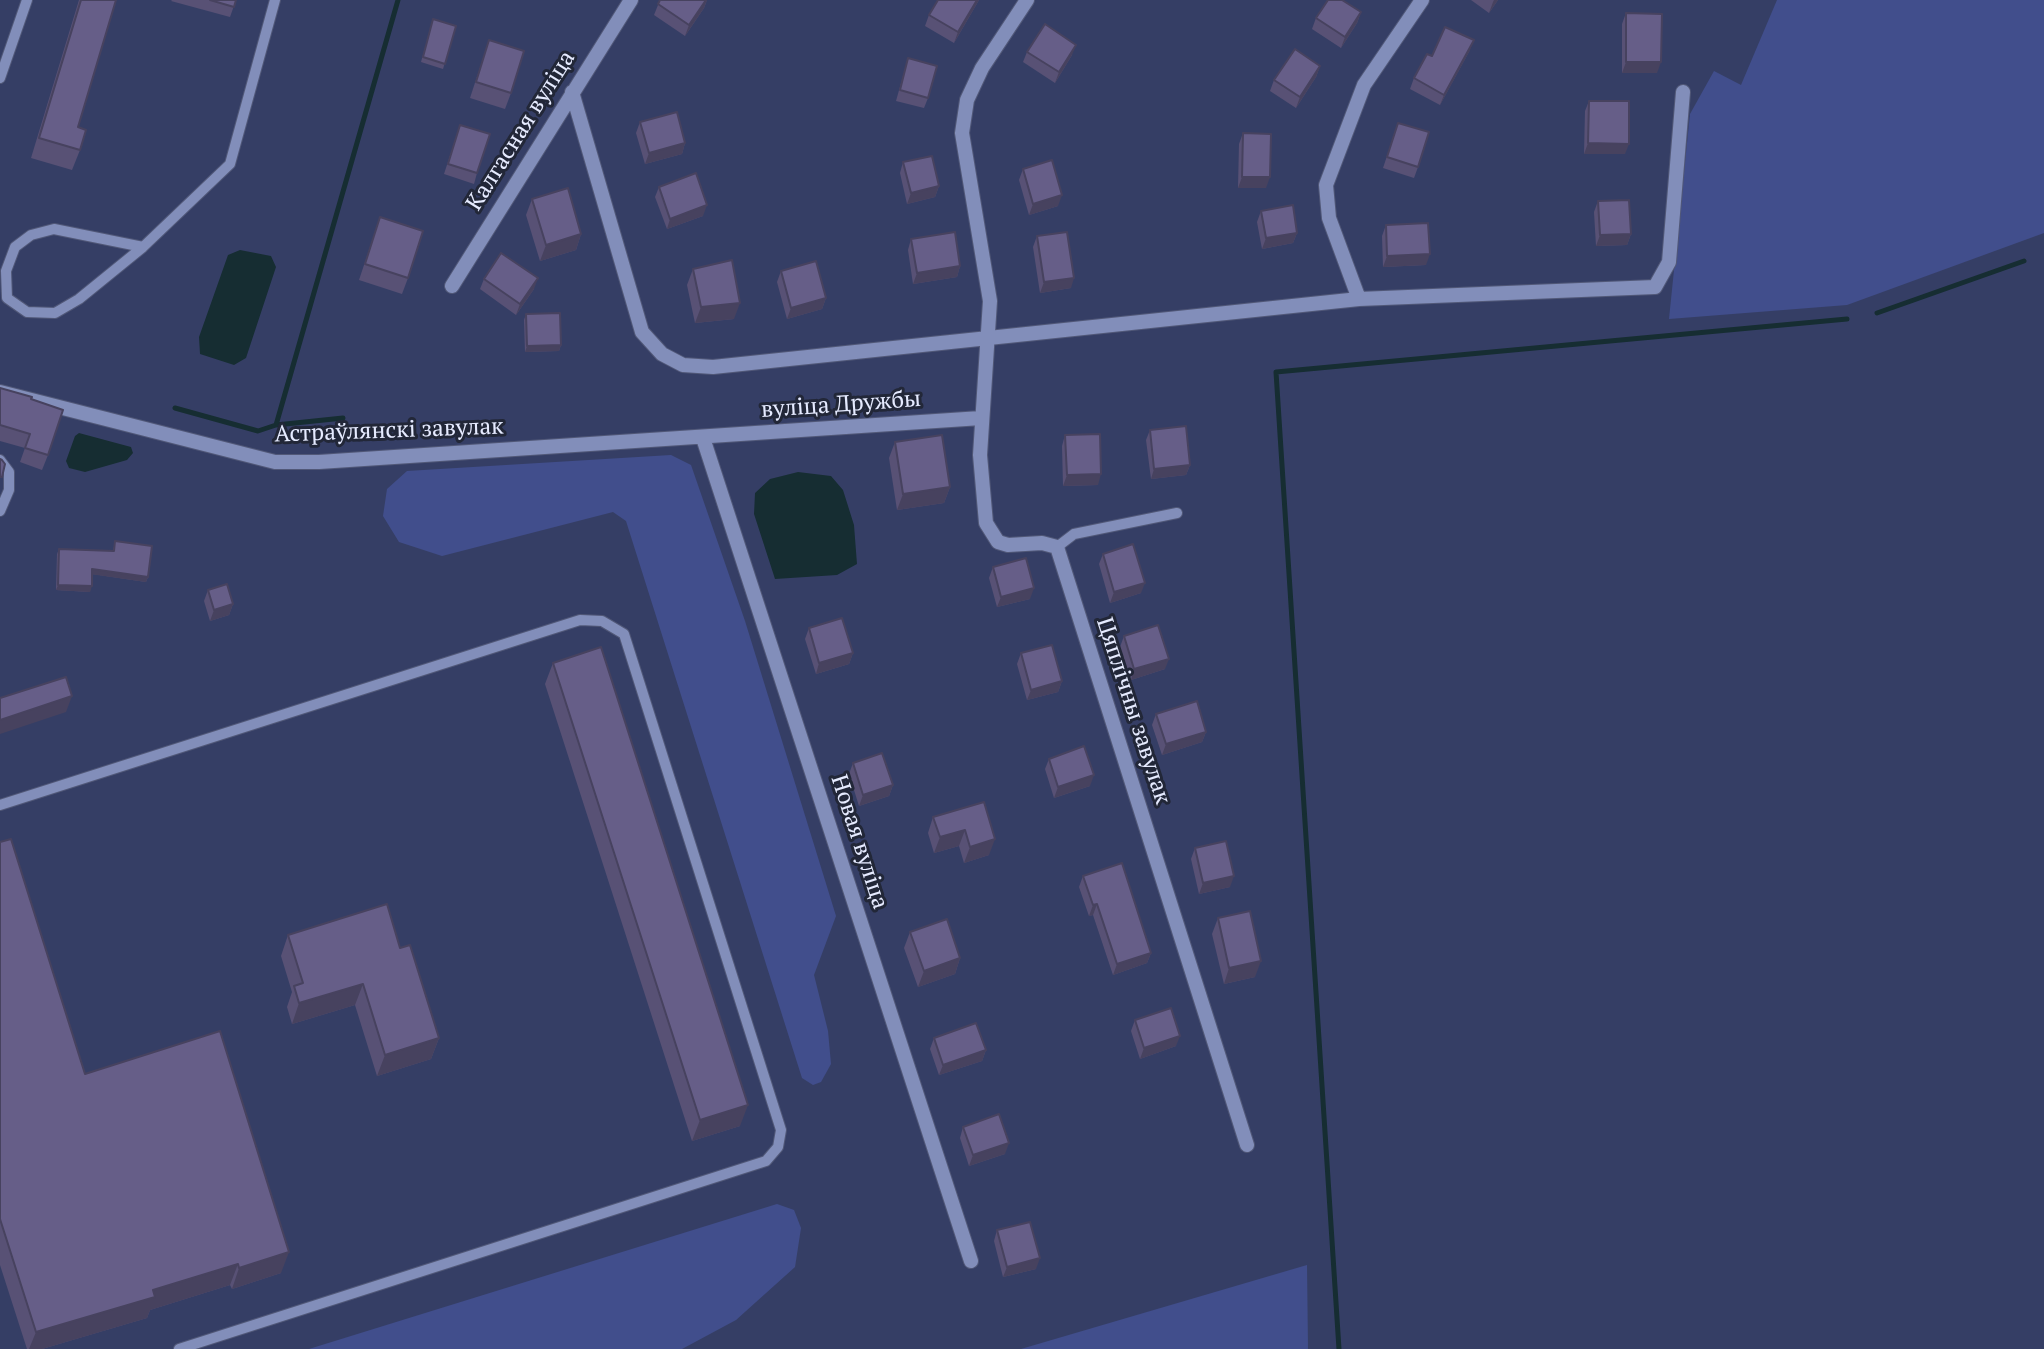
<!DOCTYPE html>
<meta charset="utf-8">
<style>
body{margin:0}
canvas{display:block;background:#353e65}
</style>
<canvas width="2044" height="1349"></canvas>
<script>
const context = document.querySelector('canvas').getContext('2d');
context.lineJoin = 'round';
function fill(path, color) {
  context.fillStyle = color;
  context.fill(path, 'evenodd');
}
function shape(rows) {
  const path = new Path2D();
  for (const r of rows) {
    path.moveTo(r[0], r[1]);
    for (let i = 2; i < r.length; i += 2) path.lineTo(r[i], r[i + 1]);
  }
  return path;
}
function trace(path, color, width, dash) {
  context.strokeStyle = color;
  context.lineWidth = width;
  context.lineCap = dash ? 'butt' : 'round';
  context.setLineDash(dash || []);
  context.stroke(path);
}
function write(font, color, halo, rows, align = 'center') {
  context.font = font + ' "PT Serif",serif';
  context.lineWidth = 6;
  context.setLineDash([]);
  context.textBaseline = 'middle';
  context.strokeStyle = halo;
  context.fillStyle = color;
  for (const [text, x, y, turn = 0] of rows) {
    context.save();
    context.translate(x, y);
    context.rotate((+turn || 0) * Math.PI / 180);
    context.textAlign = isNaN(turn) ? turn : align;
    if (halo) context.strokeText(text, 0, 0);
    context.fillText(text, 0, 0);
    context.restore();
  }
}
fill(shape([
 [1777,0,2044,0,2044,233,1847,305,1669,319,1690,114,1714,71,1741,85],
 [671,455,691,465,745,621,836,916,814,975,828,1031,831,1064,821,1082,813,1085,802,1078,626,521,613,512,442,556,399,542,383,516,387,489,407,471],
 [777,1204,794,1210,801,1228,795,1267,736,1320,682,1349,309,1349],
 [1307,1265,1308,1349,1021,1349]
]), '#414e8c');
fill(shape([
 [240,250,271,256,276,267,246,358,234,365,200,354,199,337,228,255],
 [79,433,131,447,133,453,127,460,85,472,69,468,66,461,75,436],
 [798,472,831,476,843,490,854,525,857,564,837,575,775,579,754,514,755,493,770,479]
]), '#162d32');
trace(shape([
 [1877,313,2024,261],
 [175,408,258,431,276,425,398,0],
 [276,425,343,418],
 [1339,1349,1276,372,1847,319]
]), '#162d32', 5);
const lane = shape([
 [0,78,27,0],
 [143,247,54,229,31,235,15,247,6,271,7,298,27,312,55,313,79,299,143,247,230,164,275,0],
 [0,460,9,472,9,490,0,511],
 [1057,547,1074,534,1177,513],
 [0,805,580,620,602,621,624,634,781,1130,778,1147,766,1161,179,1349]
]);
const street = shape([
 [1027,0,982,68,967,100,962,133,990,301,980,455,986,523,998,542,1008,545,1042,543,1057,547,1247,1145],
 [572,92,642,332,662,354,683,365,713,367,1359,299,1655,287,1669,262,1683,92],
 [452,286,631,0],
 [1359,299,1329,218,1326,185,1364,85,1422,0],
 [0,392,275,462,319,462,981,418],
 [703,438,971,1261]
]);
trace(lane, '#515878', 12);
trace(street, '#515878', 16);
trace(lane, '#828eba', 10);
trace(street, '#828eba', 14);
fill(shape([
 [79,0,116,0,78,127,80,150,72,170,31,158],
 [172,0,236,0,230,17,171,1],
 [660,0,707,0,704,8,685,36,654,15],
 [979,0,954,43,925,26,929,15],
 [1471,0,1498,0,1489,13],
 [1361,12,1357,23,1341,48,1312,29,1316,18],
 [1626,13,1657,73,1622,73,1622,24],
 [433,19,456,26,443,69,421,62],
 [489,40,511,93,505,109,470,98],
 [1470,50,1440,105,1410,89,1414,78],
 [1027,52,1072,55,1055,83,1023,62],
 [908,58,928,98,924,108,896,101],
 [1320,66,1316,77,1296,108,1270,91,1274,80],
 [1589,101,1625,154,1584,154,1585,111],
 [640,122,685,143,682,154,645,164,636,133],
 [1398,123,1418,167,1414,178,1383,168],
 [460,125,477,173,474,184,444,174],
 [1243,133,1266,188,1238,188,1239,144],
 [903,162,939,186,935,197,907,204,900,173],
 [1023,169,1058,206,1029,215,1019,180],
 [659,187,703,216,667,229,655,197],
 [532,199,581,234,576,250,540,261,526,215],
 [1598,201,1631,234,1627,245,1596,246,1594,212],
 [1261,211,1297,233,1293,243,1262,249,1257,222],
 [380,217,408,278,402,294,359,280],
 [1386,225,1426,265,1383,267,1382,236],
 [1037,236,1071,288,1040,293,1033,247],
 [911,239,960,266,957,277,913,284,908,250],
 [693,269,734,319,695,323,687,285],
 [781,271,826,298,822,309,787,319,777,282],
 [484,279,534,289,516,315,480,289],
 [526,314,561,345,559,351,525,352,524,320],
 [0,388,31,399,48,455,42,470,20,462,25,448,0,441],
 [1150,430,1190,465,1186,475,1151,479,1146,440],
 [1065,435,1098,485,1063,486,1062,446],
 [895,442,950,487,944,503,897,510,889,458],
 [115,541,148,577,146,582,92,574,90,592,56,590,57,554,59,549,113,551],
 [1103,554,1141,593,1110,603,1099,564],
 [993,567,1030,599,997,607,989,578],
 [208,590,233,604,229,615,210,621,204,601],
 [809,628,853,653,849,664,816,674,805,639],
 [1124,636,1165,669,1131,680,1120,647],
 [1021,653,1062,681,1058,692,1027,700,1017,664],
 [553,663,740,1126,692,1141,545,684],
 [1156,714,1206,732,1202,742,1162,755,1152,725],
 [1049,759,1090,786,1054,798,1045,769],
 [853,763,893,785,889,796,859,806,849,774],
 [984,802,989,855,964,863,959,846,934,853,928,833,933,817],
 [0,842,85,1074,281,1273,232,1289,230,1285,150,1310,147,1318,42,1349,27,1349,0,1265],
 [1195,848,1230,887,1199,894,1191,859],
 [1083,876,1151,953,1147,963,1113,975,1093,915,1089,916,1079,887],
 [1218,918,1255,977,1224,984,1212,934],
 [910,932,960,958,955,974,918,987,904,948],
 [288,935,400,948,439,1038,431,1059,377,1076,355,1005,292,1024,287,1007,292,992,281,956],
 [1135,1020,1176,1046,1140,1059,1131,1031],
 [934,1038,986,1050,982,1061,939,1075,930,1049],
 [963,1127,1005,1154,969,1166,960,1138],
 [997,1230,1036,1269,1003,1277,994,1241]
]), '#585175');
fill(shape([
 [706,0,707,0,704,8,685,36,689,25],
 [977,0,979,0,954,43,958,32],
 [1494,0,1498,0,1489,13,1493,2],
 [1361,12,1357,23,1341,48,1345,37],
 [1474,40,1470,50,1440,105,1444,95],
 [1076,45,1072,55,1055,83,1059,72],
 [1626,62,1661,62,1657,73,1622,73],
 [1320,66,1316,77,1296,108,1300,97],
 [685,143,682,154,645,164,649,153],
 [1588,143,1629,144,1625,154,1584,154],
 [1242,177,1270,177,1266,188,1238,188],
 [939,186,935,197,907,204,911,193],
 [1062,195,1058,206,1029,215,1033,204],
 [707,205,703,216,667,229,670,219],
 [1297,233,1293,243,1262,249,1266,238],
 [581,234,576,250,540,261,546,245],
 [1631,234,1627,245,1596,246,1600,235],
 [1430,254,1426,265,1383,267,1387,256],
 [960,266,957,277,913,284,917,273],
 [538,278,534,289,516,315,520,304],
 [1074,278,1071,288,1040,293,1044,282],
 [826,298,822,309,787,319,791,308],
 [740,303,734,319,695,323,701,307],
 [561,345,559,351,525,352,527,346],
 [1190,465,1186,475,1151,479,1154,469],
 [1101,474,1098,485,1063,486,1067,475],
 [950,487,944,503,897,510,903,494],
 [92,569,148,577,146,582,90,574],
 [1145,583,1141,593,1110,603,1114,592],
 [58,585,92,586,90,592,56,590],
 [1034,588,1030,599,997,607,1001,597],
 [233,604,229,615,210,621,214,610],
 [853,653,849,664,816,674,819,663],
 [1169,659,1165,669,1131,680,1134,669],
 [1062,681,1058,692,1027,700,1031,690],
 [72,696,66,712,0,734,0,720],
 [1206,732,1202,742,1162,755,1166,744],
 [1094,775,1090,786,1054,798,1058,787],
 [893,785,889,796,859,806,863,795],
 [965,830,959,846,934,853,940,837],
 [995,839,989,855,964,863,970,847],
 [1234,876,1230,887,1199,894,1203,883],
 [1097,904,1093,915,1089,916,1093,905],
 [1151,953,1147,963,1113,975,1117,964],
 [960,958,955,974,918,987,924,971],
 [1261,961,1255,977,1224,984,1229,968],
 [363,984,355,1005,292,1024,299,1003],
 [1180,1036,1176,1046,1140,1059,1144,1048],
 [439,1038,431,1059,377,1076,385,1055],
 [986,1050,982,1061,939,1075,943,1065],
 [748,1105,740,1126,692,1141,700,1120],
 [1009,1143,1005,1154,969,1166,973,1155],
 [289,1252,281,1273,232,1289,239,1268],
 [1040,1258,1036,1269,1003,1277,1007,1267],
 [238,1264,230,1285,150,1310,147,1318,42,1349,29,1349,36,1332,153,1290]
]), '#47425f');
const building = shape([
 [81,0,116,0,78,127,86,130,80,150,39,138,81,0],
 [210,0,236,0,234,7,210,0],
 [660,0,706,0,689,25,658,4,660,0],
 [938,0,977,0,958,32,929,15,938,0],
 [1328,0,1342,0,1361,12,1345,37,1316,18,1328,0],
 [1626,13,1662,14,1661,62,1626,62,1626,13],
 [433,19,456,26,445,64,423,57,433,19],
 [1045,24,1076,45,1059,72,1027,52,1045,24],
 [1445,27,1474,40,1444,95,1414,78,1427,54,1432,56,1445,27],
 [489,40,524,51,511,93,476,82,489,40],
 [1295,49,1320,66,1300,97,1274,80,1295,49],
 [908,58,937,66,928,98,900,90,908,58],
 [1589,101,1629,101,1629,144,1588,143,1589,101],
 [677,112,685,143,649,153,640,122,677,112],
 [1398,123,1429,132,1418,167,1387,157,1398,123],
 [460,125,490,134,477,173,448,164,460,125],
 [1243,133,1271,134,1270,177,1242,177,1243,133],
 [932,156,939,186,911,193,903,162,932,156],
 [1052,160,1062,195,1033,204,1023,169,1052,160],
 [696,173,707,205,670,219,659,187,696,173],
 [568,188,581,234,546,245,532,199,568,188],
 [1629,200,1631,234,1600,235,1598,201,1629,200],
 [1293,205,1297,233,1266,238,1261,211,1293,205],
 [380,217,423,231,408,278,365,264,380,217],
 [1428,223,1430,254,1387,256,1386,225,1428,223],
 [955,232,960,266,917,273,911,239,955,232],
 [1067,232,1074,278,1044,282,1037,236,1067,232],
 [501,253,538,278,520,304,484,279,501,253],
 [732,260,740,303,701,307,693,269,732,260],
 [816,261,826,298,791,308,781,271,816,261],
 [560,313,561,345,527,346,526,314,560,313],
 [0,388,32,397,31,399,63,410,48,455,25,448,30,434,0,425,0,388],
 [1186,426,1190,465,1154,469,1150,430,1186,426],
 [1100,434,1101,474,1067,475,1065,435,1100,434],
 [942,435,950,487,903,494,895,442,942,435],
 [0,459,2,460,5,464,2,477,0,477,0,459],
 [115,541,152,546,148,577,92,569,92,586,58,585,59,549,114,551,115,541],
 [1133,544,1145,583,1114,592,1103,554,1133,544],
 [1026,558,1034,588,1001,597,993,567,1026,558],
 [227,584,233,604,214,610,208,590,227,584],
 [842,618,853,653,819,663,809,628,842,618],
 [1158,625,1169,659,1134,669,1124,636,1158,625],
 [1052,645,1062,681,1031,690,1021,653,1052,645],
 [601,647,748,1105,700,1120,553,663,601,647],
 [66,677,72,696,0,720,0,698,66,677],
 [1197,701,1206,732,1166,744,1156,714,1197,701],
 [1084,746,1094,775,1058,787,1049,759,1084,746],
 [882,753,893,785,863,795,853,763,882,753],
 [984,802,995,839,970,847,965,830,940,837,933,817,984,802],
 [11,839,85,1074,220,1031,289,1252,239,1268,238,1264,153,1290,155,1297,36,1332,0,1219,0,842,11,839],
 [1226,841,1234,876,1203,883,1195,848,1226,841],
 [1122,863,1151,953,1117,964,1097,904,1093,905,1083,876,1122,863],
 [387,904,400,948,410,945,439,1038,385,1055,363,984,299,1003,294,986,303,983,288,935,387,904],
 [1250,911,1261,961,1229,968,1218,918,1250,911],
 [947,919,960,958,924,971,910,932,947,919],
 [1171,1008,1180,1036,1144,1048,1135,1020,1171,1008],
 [976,1023,986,1050,943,1065,934,1038,976,1023],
 [999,1114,1009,1143,973,1155,963,1127,999,1114],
 [1030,1222,1040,1258,1007,1267,997,1230,1030,1222]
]);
fill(building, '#665e88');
trace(building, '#47425f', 2);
write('23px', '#e6ebff', '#222738', [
 ["Калгасная вуліца",521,131,-58],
 ["вуліца Дружбы",841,405,-4],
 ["Астраўлянскі завулак",389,431,-2],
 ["Цяплічны завулак",1133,711,72],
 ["Новая вуліца",859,842,72]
]);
</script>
